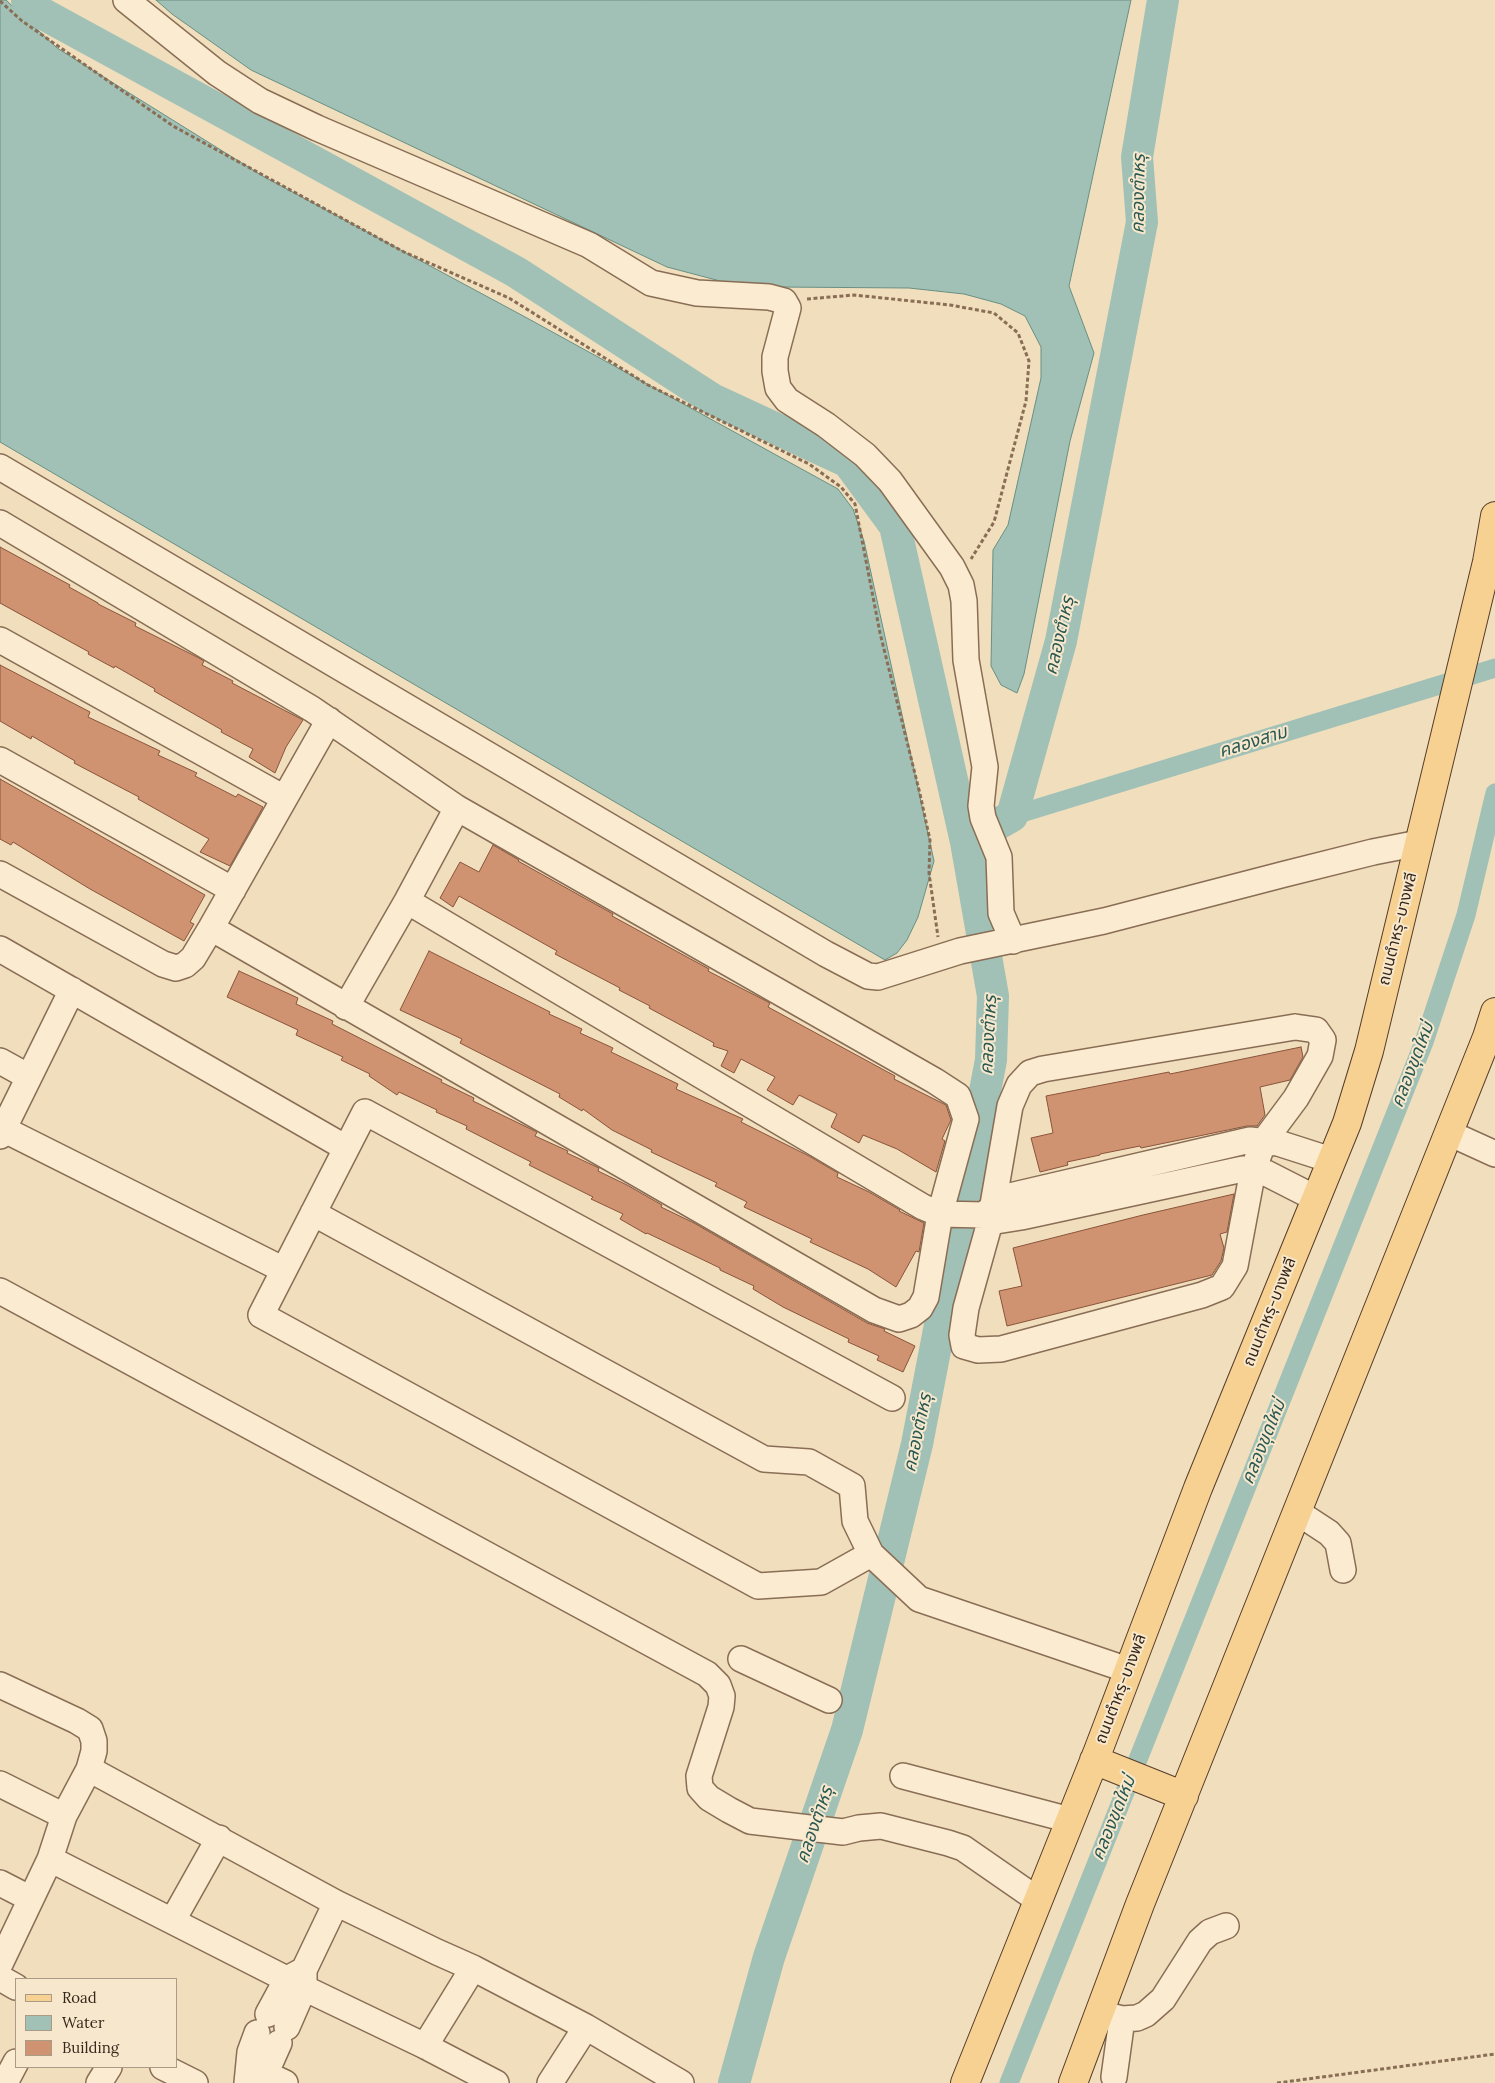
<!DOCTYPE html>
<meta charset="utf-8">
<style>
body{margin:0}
#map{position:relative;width:1495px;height:2083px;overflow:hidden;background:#f0debd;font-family:Lora,serif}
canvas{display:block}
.legend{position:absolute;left:15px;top:1978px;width:162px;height:90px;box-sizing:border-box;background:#f7e8cd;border:1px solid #aa9b86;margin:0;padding:6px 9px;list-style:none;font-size:15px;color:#37271b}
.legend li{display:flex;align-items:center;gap:10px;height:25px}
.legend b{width:25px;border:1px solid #aa9b86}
</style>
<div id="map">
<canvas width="1495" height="2083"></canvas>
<ul class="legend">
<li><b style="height:6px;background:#f6d192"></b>Road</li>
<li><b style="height:14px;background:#a1c1b6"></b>Water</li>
<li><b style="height:14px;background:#d09371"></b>Building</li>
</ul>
</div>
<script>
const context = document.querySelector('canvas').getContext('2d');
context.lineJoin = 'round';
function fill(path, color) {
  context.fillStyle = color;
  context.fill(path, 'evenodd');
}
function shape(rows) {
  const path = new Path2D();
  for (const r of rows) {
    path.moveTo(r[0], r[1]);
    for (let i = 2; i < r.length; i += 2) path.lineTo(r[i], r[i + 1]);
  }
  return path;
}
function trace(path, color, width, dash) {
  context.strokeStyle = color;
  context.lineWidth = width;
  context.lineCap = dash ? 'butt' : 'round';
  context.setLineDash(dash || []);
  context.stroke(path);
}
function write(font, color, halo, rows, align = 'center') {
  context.font = font + ' Lora,"Noto Sans Thai",serif';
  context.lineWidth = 4;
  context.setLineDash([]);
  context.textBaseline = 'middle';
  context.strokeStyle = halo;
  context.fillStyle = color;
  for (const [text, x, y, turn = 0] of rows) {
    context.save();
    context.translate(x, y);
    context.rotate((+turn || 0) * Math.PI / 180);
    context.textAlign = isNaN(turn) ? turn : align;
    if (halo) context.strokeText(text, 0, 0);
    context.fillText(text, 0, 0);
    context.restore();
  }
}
const water = shape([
 [0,0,6,0,57,48,261,175,527,318,838,489,853,509,864,541,934,861,918,917,907,940,897,953,885,960,0,442,0,0],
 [156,0,1131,0,1069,286,1094,353,1070,441,1024,674,1017,693,1001,685,991,666,993,550,1008,525,1041,378,1041,347,1025,316,1001,304,964,294,909,288,779,287,724,282,667,267,251,70,172,14,156,0]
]);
fill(water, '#a1c1b6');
trace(water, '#688f83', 1);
trace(shape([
 [1012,816,1495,668],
 [1009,2083,1424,1042,1466,915,1495,793]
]), '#a1c1b6', 19);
trace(shape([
 [27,0,34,9,516,272,712,399,848,462,895,526,966,842,993,996,991,1060,917,1444,847,1730,769,1957,734,2083],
 [966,842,1012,816,1061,641,1142,222,1137,157,1163,0]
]), '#a1c1b6', 32);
const building = shape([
 [0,547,70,585,69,587,98,603,98,604,136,623,135,626,199,658,204,661,202,665,233,681,232,683,303,720,286,747,275,773,249,757,253,749,221,732,222,730,154,691,155,689,115,666,114,668,88,654,89,652,0,603,0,547],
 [0,665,90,712,88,717,160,751,158,755,197,773,195,776,236,797,238,794,263,807,230,866,200,852,209,839,138,799,139,797,74,763,75,761,32,736,31,739,0,721,0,665],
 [0,779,205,895,190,922,194,924,184,941,90,889,13,842,11,845,0,839,0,779],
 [493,845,519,860,518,861,613,914,612,916,709,969,708,971,770,1003,768,1007,895,1076,894,1079,946,1105,951,1120,942,1139,945,1141,936,1172,897,1149,863,1135,859,1143,831,1127,837,1114,799,1095,793,1105,767,1090,775,1077,741,1059,734,1073,721,1066,728,1051,713,1046,714,1043,649,1008,650,1006,619,990,620,988,555,954,557,951,459,896,453,907,440,898,460,862,479,872,493,845],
 [429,951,550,1012,549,1014,582,1029,580,1033,613,1048,611,1052,678,1084,676,1089,743,1119,741,1122,809,1156,838,1173,837,1177,869,1192,900,1210,899,1211,924,1223,919,1252,916,1251,896,1287,868,1269,810,1242,812,1239,744,1207,747,1202,715,1186,717,1183,651,1152,652,1150,612,1130,583,1109,582,1111,559,1097,560,1094,460,1043,462,1039,400,1010,429,951],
 [239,971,298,998,296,1004,333,1021,332,1024,442,1080,441,1082,474,1098,473,1101,537,1132,535,1136,568,1151,567,1153,599,1168,598,1171,627,1185,662,1205,661,1207,694,1223,867,1323,885,1329,884,1331,915,1346,903,1372,877,1360,879,1356,848,1342,849,1339,783,1307,753,1289,754,1286,720,1270,720,1268,647,1233,646,1234,620,1219,623,1214,591,1199,593,1197,529,1165,531,1162,466,1129,467,1126,436,1112,437,1110,399,1092,397,1095,369,1076,370,1074,341,1060,343,1057,296,1035,298,1030,227,997,239,971],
 [1301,1047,1303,1057,1290,1080,1260,1087,1265,1115,1257,1126,1247,1126,1141,1148,1140,1146,1100,1154,1100,1155,1067,1162,1068,1165,1040,1172,1031,1138,1053,1133,1046,1096,1169,1072,1170,1074,1301,1047],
 [1234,1194,1227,1232,1220,1234,1224,1248,1221,1261,1212,1275,1007,1326,999,1291,1022,1286,1013,1248,1143,1215,1234,1194]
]);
fill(building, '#d09371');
trace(building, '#89543a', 1);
const minor = shape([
 [126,0,217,73,260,101,317,128,589,245,651,283,697,293,769,297,784,301,788,308,775,357,775,371,778,388,787,400,826,425,865,455,890,481,952,567,961,585,964,601,966,660,985,767,981,806,983,818,999,857,1001,913,1013,941],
 [0,467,826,954,868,976,878,977,960,951,1104,921,1285,874,1373,852,1419,843],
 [0,523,312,709,457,808,935,1081,958,1096,966,1119,940,1214,926,1297,920,1308,911,1315,899,1319,874,1310,211,928],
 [0,640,284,798],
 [0,760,233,890],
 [0,874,163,964,176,968,185,965,193,958,211,928,329,720],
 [407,901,923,1207,940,1214,984,1215,1002,1198,1010,1196,1250,1140,1278,1143,1331,1160],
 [0,949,346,1148],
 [346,1007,407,901,457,808],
 [1295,1027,1316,1030,1323,1040,1320,1056,1296,1098,1264,1141,1253,1170,1235,1266,1222,1287,1202,1295,1001,1349,978,1350,964,1346,962,1335,966,1308,990,1222,1010,1106,1019,1085,1030,1073,1043,1069,1295,1027],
 [0,1061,29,1077],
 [3,1129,284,1270],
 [1449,1133,1495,1154],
 [0,1136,72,990],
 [313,1213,764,1459,809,1462,852,1486,855,1521,871,1554,919,1599,1128,1670],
 [984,1215,990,1222,1021,1217,1243,1169,1266,1173,1315,1198],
 [0,1291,707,1674,718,1685,722,1696,721,1707,699,1776,700,1788,709,1798,729,1810,750,1821,843,1832,859,1828,881,1826,948,1843,963,1848,1038,1900],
 [1297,1512,1329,1533,1338,1543,1343,1570],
 [871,1554,821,1582,758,1586,261,1315,365,1112,892,1398],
 [741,1659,829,1700],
 [0,1685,77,1721,90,1729,94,1741,94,1751,89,1769,64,1816,50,1859,0,1964],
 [89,1769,336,1903,437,1952,473,1968,586,2027,681,2083],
 [903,1776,1070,1820],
 [0,1784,64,1816],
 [50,1859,304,1988,425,2046,496,2083],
 [0,1883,31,1899],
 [173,1920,219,1838],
 [0,1978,16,1987],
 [1100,2013,1122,2019,1137,2018,1146,2014,1163,1999,1200,1941,1210,1932,1226,1926],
 [268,2014,287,1979,300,1972],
 [287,2027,304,1988,304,1970,336,1903],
 [425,2046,473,1968],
 [249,2066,285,2083],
 [163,2067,195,2083],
 [1114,2077,1122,2019],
 [5,2083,16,2062],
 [99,2083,109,2067],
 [247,2083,250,2052,257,2033],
 [258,2083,271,2061,279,2043],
 [550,2083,586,2027]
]);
const major = shape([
 [1094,1760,1184,1796],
 [965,2083,1098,1751,1198,1488,1347,1123,1369,1051,1487,562,1495,516],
 [1073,2083,1140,1904,1487,1037,1495,1012]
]);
trace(minor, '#896e55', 28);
trace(major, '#563c2a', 30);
trace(shape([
 [0,1,22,21,173,126,404,252,509,298,648,385,809,464,841,487,855,504,880,633,920,794,930,840,929,873,938,937],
 [807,299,854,295,950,305,994,313,1018,333,1029,361,1026,401,994,522,971,559],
 [1277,2083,1495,2054]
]), '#896e55', 3, [4, 2.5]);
trace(minor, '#fbebd1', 25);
trace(major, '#f6d192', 28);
write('16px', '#37271b', '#f7e8cd', [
 ["ถนนตำหรุ-บางพลี",1398,929,-76],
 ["ถนนตำหรุ-บางพลี",1270,1312,-68],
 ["ถนนตำหรุ-บางพลี",1121,1689,-69]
]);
write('italic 18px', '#295852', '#f7e8cd', [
 ["คลองตำหรุ",1139,194,-89],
 ["คลองตำหรุ",1060,636,-77],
 ["คลองสาม",1253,742,-17],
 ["คลองตำหรุ",989,1035,-87],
 ["คลองขุดใหม่",1413,1065,-69],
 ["คลองตำหรุ",918,1433,-78],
 ["คลองขุดใหม่",1264,1442,-68],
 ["คลองขุดใหม่",1114,1818,-68],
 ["คลองตำหรุ",815,1825,-71]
]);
</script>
